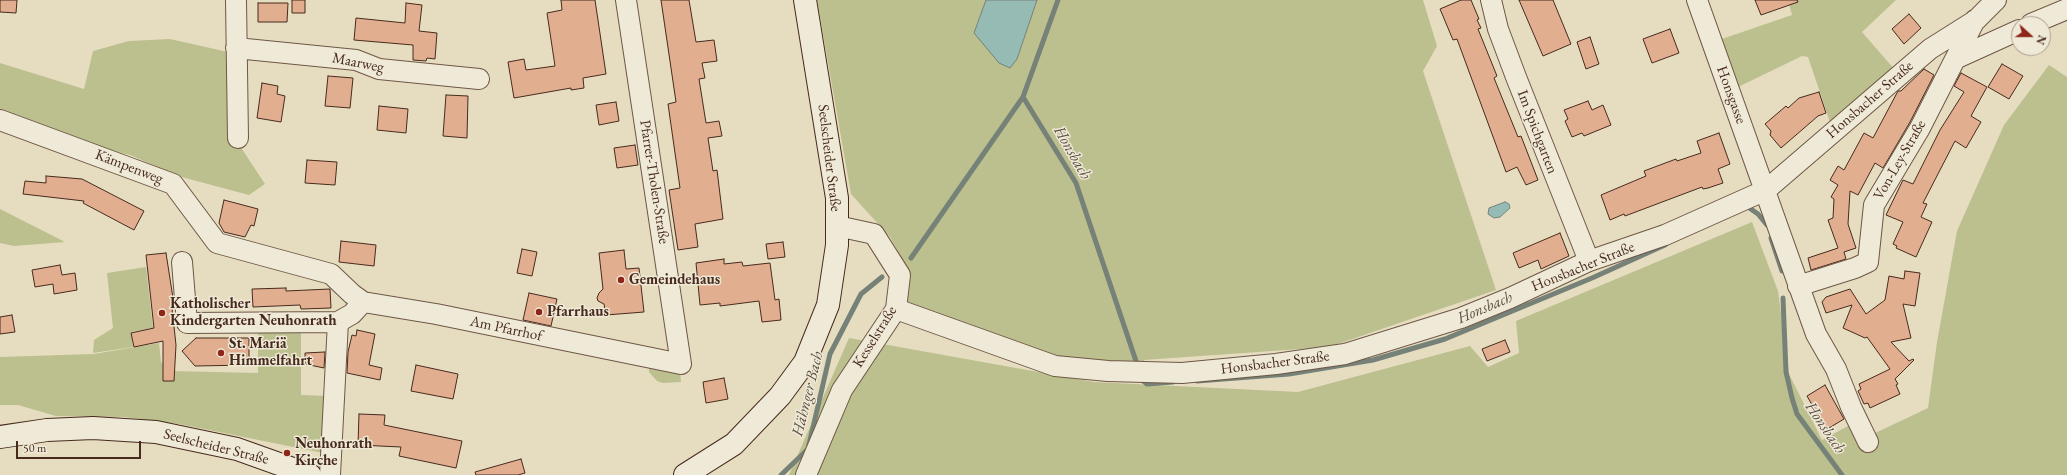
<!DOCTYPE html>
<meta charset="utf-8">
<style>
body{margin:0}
#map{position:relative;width:2067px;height:475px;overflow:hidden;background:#e6ddc1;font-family:"EB Garamond",serif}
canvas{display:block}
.north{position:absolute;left:2011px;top:16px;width:40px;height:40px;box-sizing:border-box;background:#efe9d7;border:1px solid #ac9d8d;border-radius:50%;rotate:111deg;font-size:11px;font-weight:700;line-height:16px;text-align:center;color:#472a1d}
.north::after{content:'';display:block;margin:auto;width:14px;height:18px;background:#8f2418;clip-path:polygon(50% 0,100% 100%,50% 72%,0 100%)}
.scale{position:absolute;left:16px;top:441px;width:125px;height:18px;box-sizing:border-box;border:2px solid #472a1d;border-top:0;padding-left:5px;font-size:12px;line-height:14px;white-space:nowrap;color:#472a1d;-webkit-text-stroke:3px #efe9d7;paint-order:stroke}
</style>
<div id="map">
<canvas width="2067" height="475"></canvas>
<div class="north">N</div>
<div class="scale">50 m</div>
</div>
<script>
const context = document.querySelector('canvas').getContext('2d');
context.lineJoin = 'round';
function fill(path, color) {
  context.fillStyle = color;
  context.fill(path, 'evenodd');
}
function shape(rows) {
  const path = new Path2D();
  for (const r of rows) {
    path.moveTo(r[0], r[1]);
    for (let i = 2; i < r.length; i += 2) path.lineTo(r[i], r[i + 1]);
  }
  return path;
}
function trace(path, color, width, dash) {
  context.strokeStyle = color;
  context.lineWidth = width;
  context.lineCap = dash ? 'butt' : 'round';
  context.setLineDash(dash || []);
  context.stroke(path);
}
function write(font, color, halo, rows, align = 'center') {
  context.font = font + ' "EB Garamond",serif';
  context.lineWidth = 3;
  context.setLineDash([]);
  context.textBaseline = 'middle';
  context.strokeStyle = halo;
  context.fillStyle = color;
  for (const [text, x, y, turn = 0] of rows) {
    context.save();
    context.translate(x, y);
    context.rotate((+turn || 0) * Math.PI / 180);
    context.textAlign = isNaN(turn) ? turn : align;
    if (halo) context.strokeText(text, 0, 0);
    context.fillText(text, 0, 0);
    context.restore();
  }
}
fill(shape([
 [817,0,986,0,974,33,1017,59,1037,0,1423,0,1437,46,1423,71,1496,290,1329,347,1144,360,1148,372,1057,361,904,306,907,267,890,237,851,194],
 [1788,0,1896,0,1862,32,1895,70,1831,125,1808,57,1802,56,1736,88,1719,40,1792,15],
 [170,39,228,52,234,137,265,184,249,195,178,176,130,155,96,147,0,111,0,63,84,89,93,51,129,41],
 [2049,65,2067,77,2067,475,789,475,849,338,1094,382,1298,392,1470,346,1488,367,1519,353,1516,321,1752,222,1778,291,1789,374,1822,440,1848,426,1871,435,1928,408,1937,342,1957,231,2004,125],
 [0,209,2,210,65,242,14,246,0,243],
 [146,267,153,328,131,332,133,347,93,353,94,340,113,328,107,273],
 [258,326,301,327,301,395,328,396,323,453,179,424,124,417,56,416,18,405,0,405,0,357,94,354,159,343,161,362,171,371,258,373],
 [649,364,680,372,681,382,663,383,657,381,649,372]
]), '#bcbf8e');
const water = shape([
 [986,0,1037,0,1017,59,1010,68,999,63,974,33,986,0],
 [1505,202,1509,204,1510,208,1500,217,1494,218,1488,214,1489,208,1505,202]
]);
fill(water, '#96bbb5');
trace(water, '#768178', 1);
trace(shape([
 [1058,0,1023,97,1076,183,1138,367],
 [1745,208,1748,207,1758,214,1767,225],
 [1771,238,1782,271],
 [911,258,1023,97],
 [1783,298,1786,372,1792,398,1797,414,1842,475],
 [1142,380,1147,384,1173,382],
 [1197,381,1289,374,1373,360,1445,339,1592,278,1665,245],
 [781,475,808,449,830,354,861,294,882,277]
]), '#768178', 5);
const building = shape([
 [0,0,17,0,16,13,0,12,0,0],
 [292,0,305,0,305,13,292,13,292,0],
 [561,0,595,0,606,74,583,78,584,88,571,90,571,88,514,98,508,62,524,59,526,70,555,66,547,13,562,10,561,0],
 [661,0,689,0,696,42,714,40,717,61,702,63,705,78,699,79,706,123,719,121,722,136,708,138,713,171,717,170,723,219,695,224,698,247,678,250,669,190,680,188,668,104,676,102,661,0],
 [1461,0,1471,0,1479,19,1477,20,1481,28,1478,29,1497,76,1494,78,1518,137,1521,136,1538,180,1526,185,1517,167,1506,172,1457,39,1453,40,1440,9,1461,0],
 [1519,0,1553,0,1571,44,1543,56,1519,0],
 [1755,0,1797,0,1798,2,1761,15,1755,0],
 [258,3,288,3,287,22,258,22,258,3],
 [406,3,422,5,419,31,437,33,435,59,427,58,426,61,413,60,413,45,354,40,356,18,405,23,406,3],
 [1909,14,1921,28,1904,44,1892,29,1909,14],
 [1670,29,1679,53,1652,63,1643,39,1670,29],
 [1590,37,1599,64,1586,69,1577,42,1590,37],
 [2002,64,2023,76,2009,99,1988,87,2002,64],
 [1924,69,1934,75,1910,122,1883,168,1875,163,1858,195,1850,191,1848,224,1856,248,1844,252,1846,259,1811,270,1808,258,1838,248,1828,220,1833,218,1834,199,1831,197,1838,185,1830,180,1838,166,1844,170,1864,133,1873,138,1898,91,1901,91,1924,69],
 [1961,73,1987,87,1971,116,1981,122,1966,148,1955,141,1923,203,1927,204,1921,217,1932,222,1916,257,1896,248,1897,246,1893,244,1903,222,1886,215,1903,180,1913,184,1940,130,1964,92,1954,86,1961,73],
 [328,76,353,78,350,108,325,106,328,76],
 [262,83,278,86,277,94,285,96,281,122,257,118,262,83],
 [1819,92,1826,113,1818,116,1781,148,1770,135,1771,131,1765,124,1786,106,1788,108,1799,98,1819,92],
 [446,95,468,96,467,138,443,136,446,95],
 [1588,101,1592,110,1603,105,1611,125,1584,136,1582,133,1572,137,1565,121,1568,119,1564,110,1588,101],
 [616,102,619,121,599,125,596,105,616,102],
 [379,106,408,109,406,133,377,130,379,106],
 [1719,133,1730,164,1718,169,1723,183,1708,188,1703,189,1702,187,1625,216,1624,214,1610,220,1601,195,1646,176,1644,171,1676,159,1677,161,1701,153,1697,141,1719,133],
 [635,145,638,165,617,168,614,148,635,145],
 [307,160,337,162,335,185,305,183,307,160],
 [46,176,82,179,144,211,134,230,83,203,84,201,23,194,25,181,46,183,46,176],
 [224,200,258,209,254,226,251,225,245,237,224,232,219,223,224,200],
 [1560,233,1569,256,1541,269,1538,260,1519,268,1513,253,1560,233],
 [341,241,376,245,374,266,339,262,341,241],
 [783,242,785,257,768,259,766,244,783,242],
 [522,249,537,252,532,276,517,273,522,249],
 [624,250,626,269,639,268,644,312,606,315,604,304,598,301,597,298,599,293,603,289,599,253,624,250],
 [166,253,173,298,171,299,176,345,174,381,163,381,163,341,134,347,131,333,154,328,146,255,166,253],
 [724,259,724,264,742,262,743,266,770,263,775,300,779,299,781,320,762,322,759,301,720,306,720,303,700,305,696,263,724,259],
 [60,265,62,275,75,273,77,290,54,294,53,284,35,287,32,270,60,265],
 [1905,271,1920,273,1915,306,1903,304,1911,338,1891,342,1909,361,1913,359,1914,360,1895,379,1898,384,1896,385,1900,394,1870,408,1868,403,1864,404,1858,391,1861,389,1859,384,1890,369,1867,337,1865,338,1843,328,1852,305,1826,313,1822,302,1826,297,1850,289,1866,314,1885,300,1889,276,1904,279,1905,271],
 [286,288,286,291,330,289,331,308,301,309,300,305,253,307,252,289,286,288],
 [529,293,557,299,551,326,523,320,529,293],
 [12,315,15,332,0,334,0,317,12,315],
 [357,330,375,334,369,365,382,368,380,380,347,373,348,352,352,335,356,336,357,330],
 [196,338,249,338,249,365,195,366,182,351,196,338],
 [1505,340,1510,352,1487,361,1482,349,1505,340],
 [325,352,324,368,305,364,305,353,325,352],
 [416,365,458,374,453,399,411,391,416,365],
 [724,378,728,399,706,403,703,382,724,378],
 [1825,385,1844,419,1824,431,1816,418,1819,417,1807,396,1825,385],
 [359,414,385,415,384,425,462,441,456,468,399,456,401,447,358,445,359,414],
 [521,459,525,473,518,475,476,475,475,472,521,459]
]);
fill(building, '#e1ae90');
trace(building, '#472a1d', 1);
const street = shape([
 [236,0,238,138],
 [1491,0,1498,29,1516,77,1589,261],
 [1697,0,1816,334,1836,369,1851,407,1868,442],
 [2031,24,2067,9],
 [236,48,356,60,379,69,479,79],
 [1955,59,2019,30],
 [0,120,173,184,217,243,331,274,352,294,363,302,436,314,681,364,626,0],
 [182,262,187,323,338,322,352,314,363,302],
 [1798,286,1855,268,1868,262,1874,205,1920,128,1975,20],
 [896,309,1055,366,1108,371,1182,373,1276,364,1345,354,1461,318,1510,298,1589,261,1665,235,1766,190,1930,49,1976,20,1996,0],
 [330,475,338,322],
 [806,475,842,390,896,309,900,275,874,234,837,226]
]);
const secondary = shape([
 [0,437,47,430,93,428,156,432,237,449,310,475],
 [685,475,734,444,780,396,805,362,828,305,837,245,837,198,805,0]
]);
trace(street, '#6f5746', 22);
trace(secondary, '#472a1d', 24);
trace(street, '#efe9d7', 20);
trace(secondary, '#efe9d7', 22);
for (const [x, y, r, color] of [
 [621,280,4,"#8f2418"],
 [539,312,4,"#8f2418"],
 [162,313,4,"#8f2418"],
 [221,353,4,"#8f2418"],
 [287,453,4,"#8f2418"]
]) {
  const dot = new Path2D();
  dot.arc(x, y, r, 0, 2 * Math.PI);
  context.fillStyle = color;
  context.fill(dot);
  trace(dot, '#efe9d7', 1.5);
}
write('15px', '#472a1d', '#efe9d7', [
 ["Maarweg",358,63,11],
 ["Honsgasse",1731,95,70],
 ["Honsbacher Straße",1870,100,-41],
 ["Im Spichgarten",1537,132,69],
 ["Seelscheider Straße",829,158,83],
 ["Von-Ley-Straße",1900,160,-60],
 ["Kämpenweg",129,167,21],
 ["Pfarrer-Tholen-Straße",654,182,81],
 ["Honsbacher Straße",1583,267,-22],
 ["Am Pfarrhof",506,329,12],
 ["Kesselstraße",875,337,-58],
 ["Honsbacher Straße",1275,363,-7],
 ["Seelscheider Straße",216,447,14]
]);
write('bold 15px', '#472a1d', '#efe9d7', [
 ["Gemeindehaus",629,280],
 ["Katholischer",170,304],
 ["Kindergarten Neuhonrath",170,321],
 ["Pfarrhaus",547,312],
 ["St. Mariä",229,344],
 ["Himmelfahrt",229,361],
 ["Neuhonrath",295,444],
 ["Kirche",295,461]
], 'left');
write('italic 16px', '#5b4e43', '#efe9d7', [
 ["Honsbach",1072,153,60],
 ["Honsbach",1485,308,-23],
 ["Hähnger Bach",808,394,-76],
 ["Honsbach",1825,428,56]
]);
</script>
